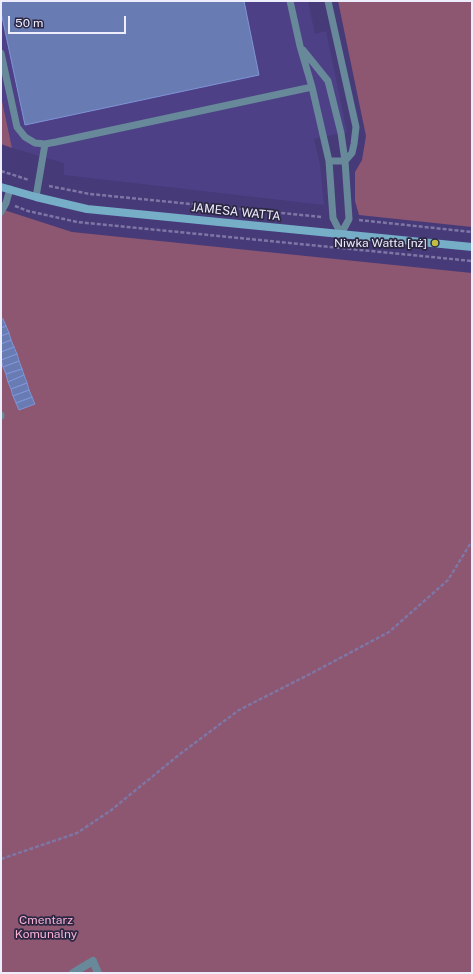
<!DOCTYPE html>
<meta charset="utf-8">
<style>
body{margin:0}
#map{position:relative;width:473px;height:974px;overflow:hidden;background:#463a78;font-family:"Public Sans",sans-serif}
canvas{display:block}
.frame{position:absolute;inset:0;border:2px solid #eeedfc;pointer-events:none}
.scale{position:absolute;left:8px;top:16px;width:118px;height:18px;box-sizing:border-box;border:2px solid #eeedfc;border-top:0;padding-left:5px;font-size:12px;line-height:14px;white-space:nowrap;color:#eeedfc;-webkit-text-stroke:3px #2c2844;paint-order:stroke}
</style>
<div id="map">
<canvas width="473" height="974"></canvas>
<div class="frame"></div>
<div class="scale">50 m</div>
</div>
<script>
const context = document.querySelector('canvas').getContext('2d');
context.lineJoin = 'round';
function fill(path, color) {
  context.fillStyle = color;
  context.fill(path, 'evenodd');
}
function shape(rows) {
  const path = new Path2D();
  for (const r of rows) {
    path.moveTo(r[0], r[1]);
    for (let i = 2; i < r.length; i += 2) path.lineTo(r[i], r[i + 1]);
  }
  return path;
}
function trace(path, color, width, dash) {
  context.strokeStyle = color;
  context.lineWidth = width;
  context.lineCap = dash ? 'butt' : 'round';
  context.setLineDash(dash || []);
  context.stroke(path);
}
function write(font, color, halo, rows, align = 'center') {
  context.font = font + ' "Public Sans",sans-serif';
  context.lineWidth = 3.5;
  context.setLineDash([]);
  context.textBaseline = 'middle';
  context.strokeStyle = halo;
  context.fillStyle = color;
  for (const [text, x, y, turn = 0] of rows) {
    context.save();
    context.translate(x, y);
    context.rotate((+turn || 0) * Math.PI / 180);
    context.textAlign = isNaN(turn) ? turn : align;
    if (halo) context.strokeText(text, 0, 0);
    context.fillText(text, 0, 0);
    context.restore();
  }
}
fill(shape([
 [1,1,308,1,315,34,326,31,347,132,314,139,320,165,324,205,64,175,64,163,12,148,1,96]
]), '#4e4086');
fill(shape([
 [338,1,472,1,472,227,359,215,355,201,355,172,362,160,366,136],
 [1,96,12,148,1,144],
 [1,209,72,232,472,273,472,973,1,973]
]), '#8d5671');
const building = shape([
 [1,1,244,1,259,75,25,125,1,12,1,1],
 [3,319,6,326,1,328,1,320,3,319],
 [6,326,9,333,1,336,1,328,6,326],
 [9,333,11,340,1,344,1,336,9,333],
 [11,340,14,347,1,352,1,344,11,340],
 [14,347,17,354,1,360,1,352,14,347],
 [17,354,19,361,3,367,1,360,17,354],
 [19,361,22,369,6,374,3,367,19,361],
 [22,369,24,375,8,382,6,374,22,369],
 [24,375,27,383,11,389,8,382,24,375],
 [27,383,29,390,13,396,11,389,27,383],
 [29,390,32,397,16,403,13,396,29,390],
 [32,397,35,404,19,410,16,403,32,397]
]);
fill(building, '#697bb3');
trace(building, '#7f94d7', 1);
trace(shape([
 [1,171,29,180],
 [49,186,90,194,322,217],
 [15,206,28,211,77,222,472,261],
 [359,220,472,232],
 [1,859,77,833,110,811,180,754,239,710,310,674,389,632,448,580,472,541]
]), '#7e76a4', 2.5, [4, 2]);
trace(shape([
 [290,1,300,46,312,87,329,161,333,218,341,234],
 [328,1,356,127,354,144,352,153,345,161,349,219,341,234],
 [303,50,328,81,341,133,345,161,329,161],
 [1,53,17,127,25,137,35,143,45,144,56,142,312,87],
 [36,197,45,144],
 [1,212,6,203,10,189],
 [1,415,1,416]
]), '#67899a', 7);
trace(shape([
 [73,973,93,961,98,973]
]), '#67899a', 8);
trace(shape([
 [1,187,36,197,87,209,472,247]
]), '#76aec8', 8);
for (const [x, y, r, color] of [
 [435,243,4,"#bebf42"]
]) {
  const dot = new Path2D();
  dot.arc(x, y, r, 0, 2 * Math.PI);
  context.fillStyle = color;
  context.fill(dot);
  trace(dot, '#2c2844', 1.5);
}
write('12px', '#eeedfc', '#2c2844', [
 ["JAMESA WATTA",236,212,6]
]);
write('12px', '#eeedfc', '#2c2844', [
 ["Niwka Watta [nż]",427,243]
], 'right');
write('12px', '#fab1d3', '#2c2844', [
 ["Cmentarz",46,920],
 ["Komunalny",46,934]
]);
</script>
